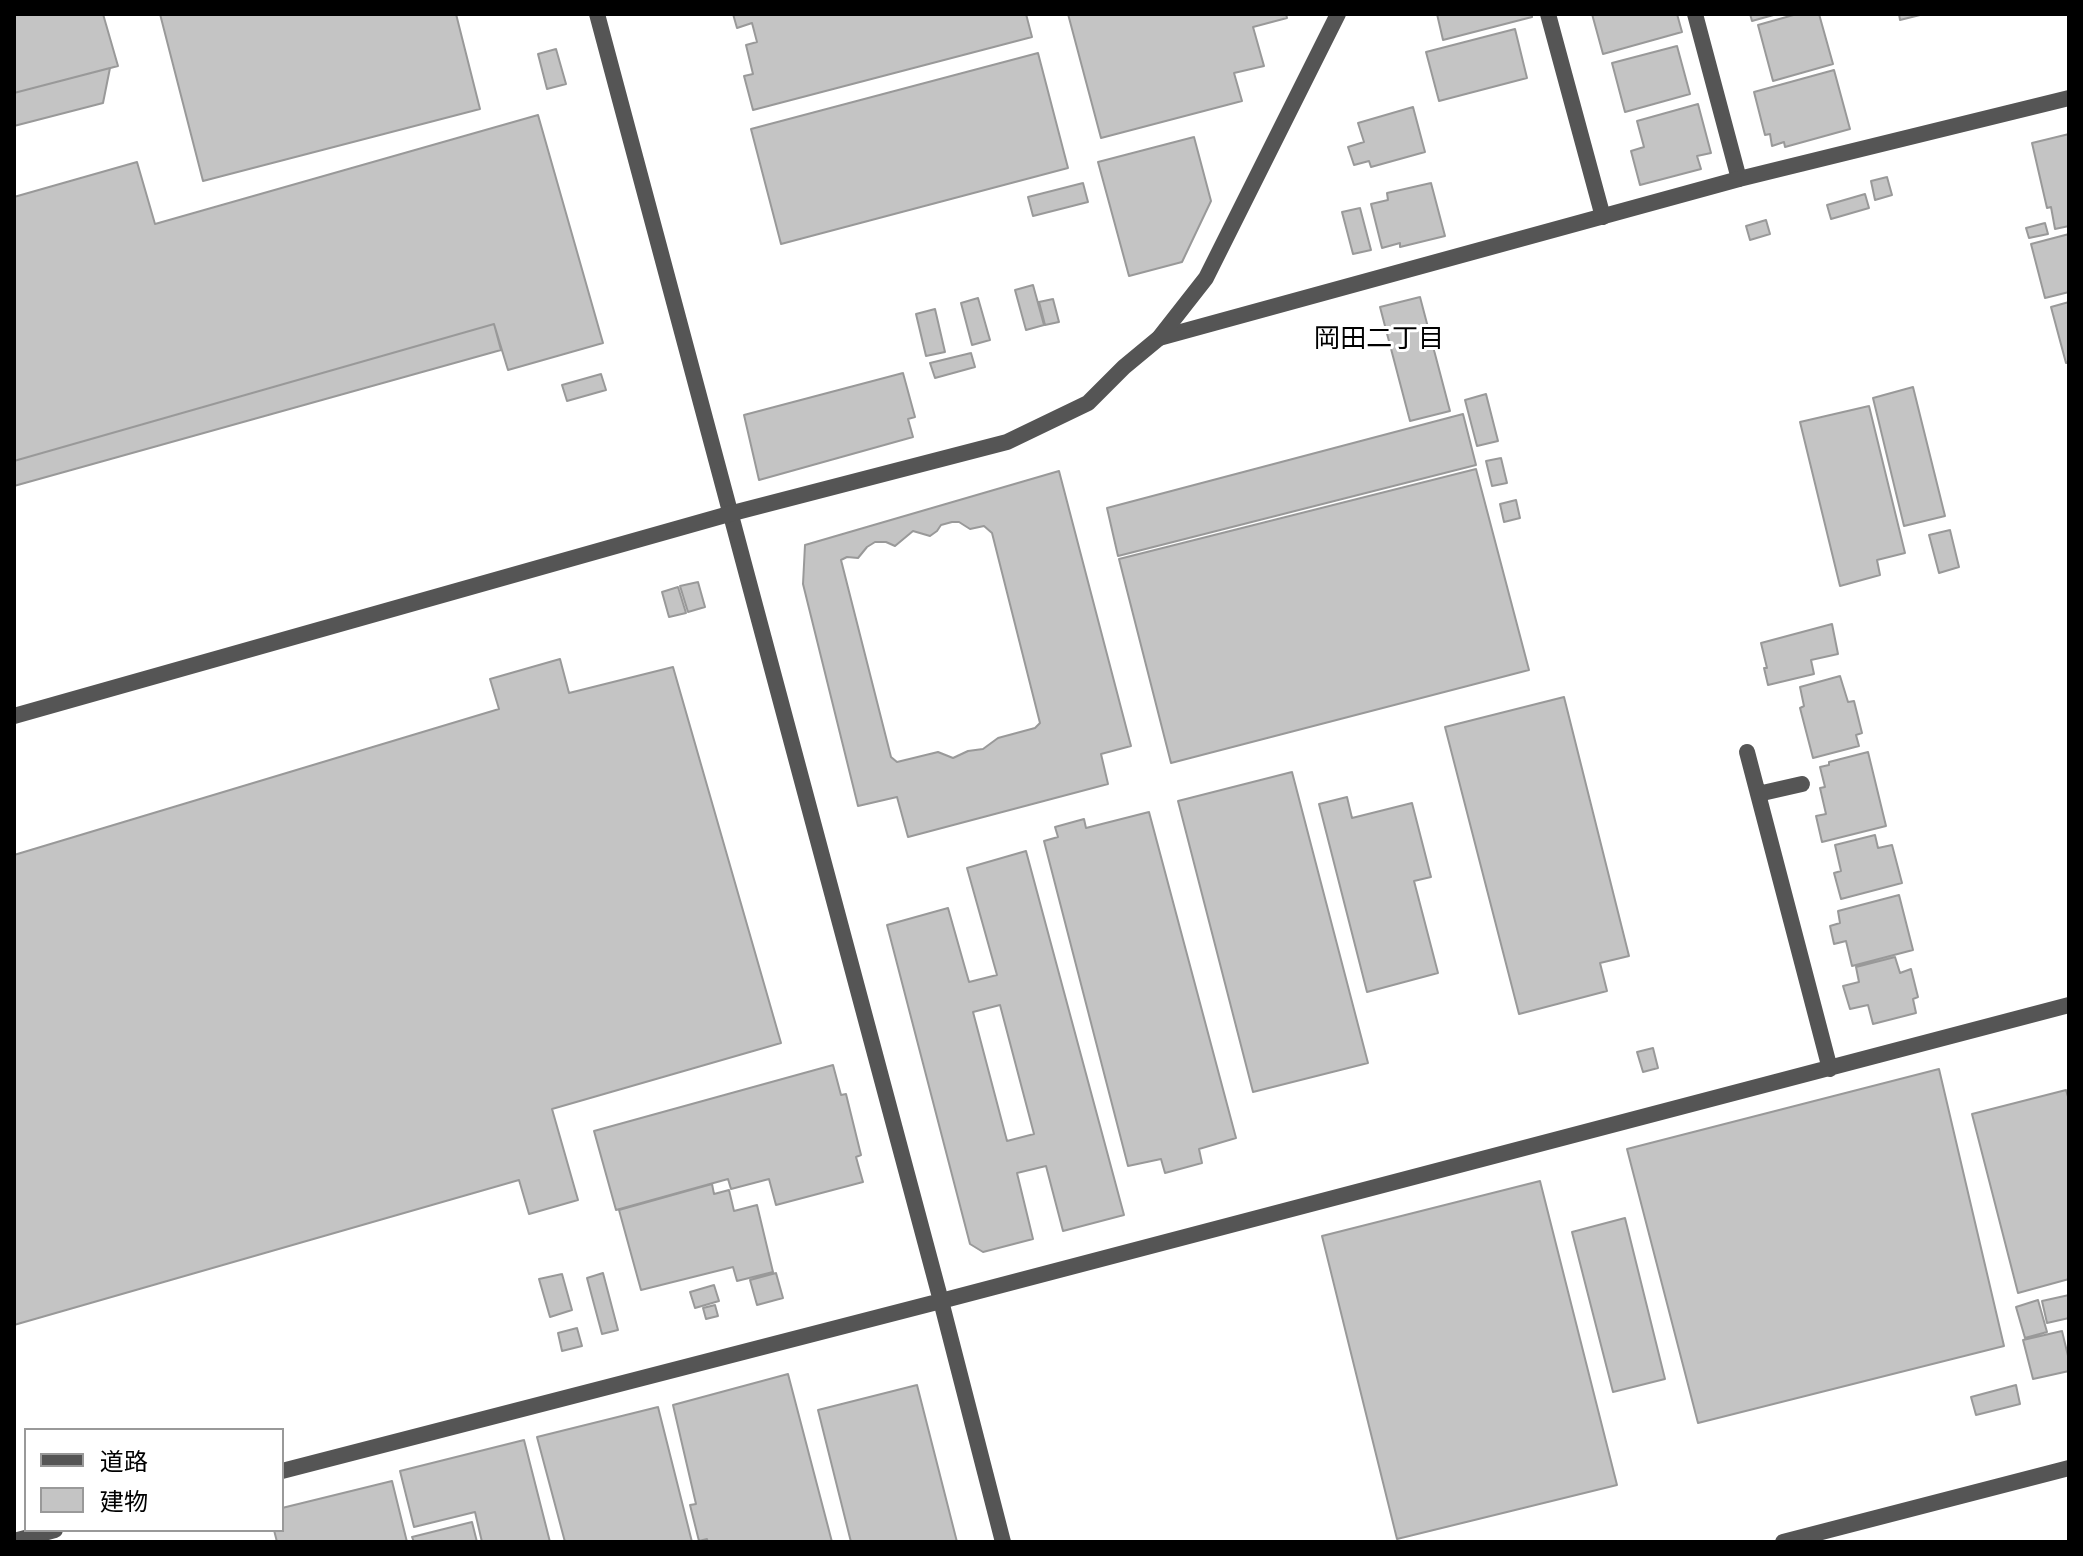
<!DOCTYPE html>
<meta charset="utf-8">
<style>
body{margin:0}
#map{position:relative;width:2083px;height:1556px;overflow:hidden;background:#fff;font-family:Poppins,"Noto Sans JP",sans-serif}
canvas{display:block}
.frame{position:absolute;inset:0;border:16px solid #000;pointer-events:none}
.legend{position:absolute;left:24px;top:1428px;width:260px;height:104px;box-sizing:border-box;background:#fff;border:2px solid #999;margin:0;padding:10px 14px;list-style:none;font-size:24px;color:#000}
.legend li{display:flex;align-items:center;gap:16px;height:40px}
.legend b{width:40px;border:2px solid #999}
</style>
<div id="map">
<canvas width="2083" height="1556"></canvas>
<div class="frame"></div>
<ul class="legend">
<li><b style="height:10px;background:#555"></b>道路</li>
<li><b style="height:22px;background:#c4c4c4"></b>建物</li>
</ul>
</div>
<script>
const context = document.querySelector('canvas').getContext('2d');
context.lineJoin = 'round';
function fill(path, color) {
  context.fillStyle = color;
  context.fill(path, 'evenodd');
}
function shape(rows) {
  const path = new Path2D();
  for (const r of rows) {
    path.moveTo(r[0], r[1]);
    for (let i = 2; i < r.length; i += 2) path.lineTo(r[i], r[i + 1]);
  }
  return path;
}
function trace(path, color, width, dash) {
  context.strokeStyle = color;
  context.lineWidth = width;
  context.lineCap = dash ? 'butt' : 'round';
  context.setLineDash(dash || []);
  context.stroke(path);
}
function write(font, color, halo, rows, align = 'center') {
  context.font = font + ' Poppins,"Noto Sans JP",sans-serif';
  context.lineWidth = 6;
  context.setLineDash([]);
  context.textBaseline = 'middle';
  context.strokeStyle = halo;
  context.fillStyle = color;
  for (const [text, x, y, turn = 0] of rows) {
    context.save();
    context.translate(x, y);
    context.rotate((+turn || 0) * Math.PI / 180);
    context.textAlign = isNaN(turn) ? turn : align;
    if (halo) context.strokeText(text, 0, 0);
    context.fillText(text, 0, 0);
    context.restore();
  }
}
const building = shape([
 [14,14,103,14,118,66,14,93,14,14],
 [160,14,456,14,480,109,203,181,160,14],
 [733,14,1026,14,1032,37,753,110,744,76,753,74,746,45,757,42,752,23,737,28,733,14],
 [1068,14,1286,14,1287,18,1253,27,1264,66,1234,73,1242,101,1101,138,1068,14],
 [1437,14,1532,14,1532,17,1443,40,1437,14],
 [1592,14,1677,14,1682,32,1603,54,1592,14],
 [1750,14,1777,14,1752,21,1750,14],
 [1797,14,1819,14,1833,64,1773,81,1758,25,1797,14],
 [1899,14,1924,14,1900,20,1899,14],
 [1515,29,1527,78,1439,101,1426,52,1515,29],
 [1677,46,1690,94,1625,112,1612,63,1677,46],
 [556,49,566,84,547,89,538,54,556,49],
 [1038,53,1068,168,781,244,751,129,1038,53],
 [110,68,103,103,14,126,14,93,110,68],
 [1834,70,1850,129,1785,147,1784,142,1772,146,1770,134,1765,135,1754,92,1834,70],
 [1698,104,1711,153,1697,156,1701,169,1640,185,1631,151,1644,147,1637,121,1698,104],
 [1413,107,1425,152,1371,167,1369,161,1354,165,1348,147,1364,142,1358,123,1413,107],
 [538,115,603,343,508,370,494,324,14,461,14,197,137,162,155,224,538,115],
 [2069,134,2069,226,2055,229,2051,207,2047,208,2032,143,2069,134],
 [1194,137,1211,201,1182,262,1129,276,1098,162,1194,137],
 [1887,177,1892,195,1875,200,1871,181,1887,177],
 [1083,183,1088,202,1033,216,1028,197,1083,183],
 [1431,183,1445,236,1400,247,1400,243,1382,248,1371,204,1388,200,1387,193,1431,183],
 [1865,194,1869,208,1831,219,1827,205,1865,194],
 [1360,208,1371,250,1353,254,1342,212,1360,208],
 [1766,220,1770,234,1750,240,1746,226,1766,220],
 [2045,223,2048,234,2029,238,2026,228,2045,223],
 [2069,234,2069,292,2045,298,2031,244,2069,234],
 [1033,285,1044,325,1026,330,1015,290,1033,285],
 [1420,297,1450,411,1410,421,1380,307,1420,297],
 [978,298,990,340,972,345,961,303,978,298],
 [1053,299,1059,322,1045,325,1039,302,1053,299],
 [2069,302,2069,362,2066,363,2051,307,2069,302],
 [935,309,945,352,926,356,916,314,935,309],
 [494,324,501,350,14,486,14,461,494,324],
 [971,353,975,367,935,378,930,363,971,353],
 [903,373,915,417,908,419,913,437,759,480,744,415,903,373],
 [601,374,606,390,567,401,562,385,601,374],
 [1913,387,1945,516,1904,526,1873,398,1913,387],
 [1486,394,1498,441,1477,446,1465,400,1486,394],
 [1869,406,1905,553,1877,560,1880,575,1840,586,1800,422,1869,406],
 [1463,414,1476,465,1118,556,1107,508,1463,414],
 [1501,458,1507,483,1492,486,1486,461,1501,458],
 [1476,469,1529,670,1171,763,1119,559,1476,469],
 [1059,471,1131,746,1101,754,1108,784,908,837,897,797,858,806,803,584,805,545,1059,471],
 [952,522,959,522,970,529,984,526,992,533,1040,723,1035,728,998,738,983,749,968,751,953,758,938,752,897,762,891,757,841,560,847,557,858,558,867,547,875,542,886,542,895,546,913,531,930,536,937,531,941,525,952,522],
 [1516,500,1520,518,1504,522,1500,504,1516,500],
 [1950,530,1959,567,1939,573,1929,535,1950,530],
 [698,582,705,607,688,612,680,586,698,582],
 [678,587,686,613,669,617,662,592,678,587],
 [1832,624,1838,654,1811,660,1814,674,1768,685,1764,668,1767,668,1761,643,1832,624],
 [560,659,569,693,673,667,781,1043,552,1109,578,1200,529,1214,519,1180,14,1325,14,855,499,709,490,679,560,659],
 [1840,676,1848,702,1854,701,1862,733,1856,735,1859,746,1813,758,1800,708,1804,706,1800,687,1840,676],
 [1564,697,1629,956,1600,963,1607,991,1519,1014,1445,727,1564,697],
 [1868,752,1886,826,1822,842,1816,816,1826,814,1820,788,1825,787,1820,767,1829,765,1829,762,1868,752],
 [1292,772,1368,1063,1253,1092,1178,801,1292,772],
 [1347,797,1352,818,1412,803,1431,877,1414,881,1438,973,1367,992,1319,804,1347,797],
 [1149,812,1236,1138,1199,1149,1202,1163,1165,1173,1161,1159,1128,1166,1044,841,1058,837,1055,827,1084,819,1086,828,1149,812],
 [1875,835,1878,848,1892,845,1902,883,1841,899,1834,873,1841,871,1835,845,1875,835],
 [1026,851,1124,1215,1063,1231,1046,1166,1017,1173,1033,1239,983,1252,970,1244,887,925,948,908,969,982,997,975,967,868,1026,851],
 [1000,1005,1034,1134,1007,1141,973,1012,1000,1005],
 [1899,895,1913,950,1852,966,1846,941,1834,944,1830,926,1840,923,1838,911,1899,895],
 [1895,957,1900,973,1911,969,1918,997,1913,999,1916,1013,1873,1024,1868,1005,1850,1009,1843,986,1859,982,1856,967,1895,957],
 [1653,1048,1658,1068,1643,1072,1637,1052,1653,1048],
 [833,1065,841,1095,846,1094,861,1155,856,1157,863,1182,776,1205,769,1179,731,1189,728,1179,616,1210,594,1131,833,1065],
 [1939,1069,2004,1346,1698,1423,1627,1149,1939,1069],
 [2066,1090,2069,1100,2069,1279,2018,1293,1972,1114,2066,1090],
 [1540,1181,1617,1485,1397,1539,1322,1236,1540,1181],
 [712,1184,714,1194,729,1190,734,1211,757,1205,773,1272,737,1281,733,1267,641,1290,619,1210,712,1184],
 [1625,1218,1665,1379,1613,1392,1572,1232,1625,1218],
 [603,1273,618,1330,602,1334,587,1278,603,1273],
 [776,1273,783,1298,757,1305,750,1280,776,1273],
 [562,1274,572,1310,550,1317,539,1279,562,1274],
 [714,1285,719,1301,695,1308,690,1292,714,1285],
 [2069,1295,2069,1318,2047,1323,2042,1301,2069,1295],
 [2038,1300,2047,1332,2025,1338,2016,1307,2038,1300],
 [715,1305,718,1316,706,1319,703,1308,715,1305],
 [577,1328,582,1346,562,1351,558,1333,577,1328],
 [2062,1331,2069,1360,2069,1371,2033,1379,2023,1340,2062,1331],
 [788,1374,832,1542,708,1542,707,1539,699,1541,690,1505,696,1504,673,1405,788,1374],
 [917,1385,957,1542,851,1542,818,1410,917,1385],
 [2016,1385,2020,1404,1976,1415,1971,1397,2016,1385],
 [658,1407,692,1542,565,1542,537,1437,658,1407],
 [524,1440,550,1542,482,1542,475,1512,414,1527,400,1471,524,1440],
 [392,1481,407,1542,277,1542,274,1530,282,1530,282,1508,392,1481],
 [472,1522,477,1542,414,1542,412,1537,472,1522]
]);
fill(building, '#c4c4c4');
trace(building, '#999', 2);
trace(shape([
 [1548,14,1603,217],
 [1695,14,1739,179]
]), '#555', 16);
trace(shape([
 [597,14,941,1301,1003,1542],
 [1159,338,1739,179,2069,98],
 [1747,752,1830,1069],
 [1758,794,1802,784],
 [282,1471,941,1301,2069,1005],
 [14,1541,55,1530],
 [1783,1542,2069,1468]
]), '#555', 16);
trace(shape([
 [14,716,729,514,1007,442,1088,403,1124,367,1159,338,1206,278,1338,14]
]), '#555', 16);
write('26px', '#000', '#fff', [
 ["岡田二丁目",1379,340]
]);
</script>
